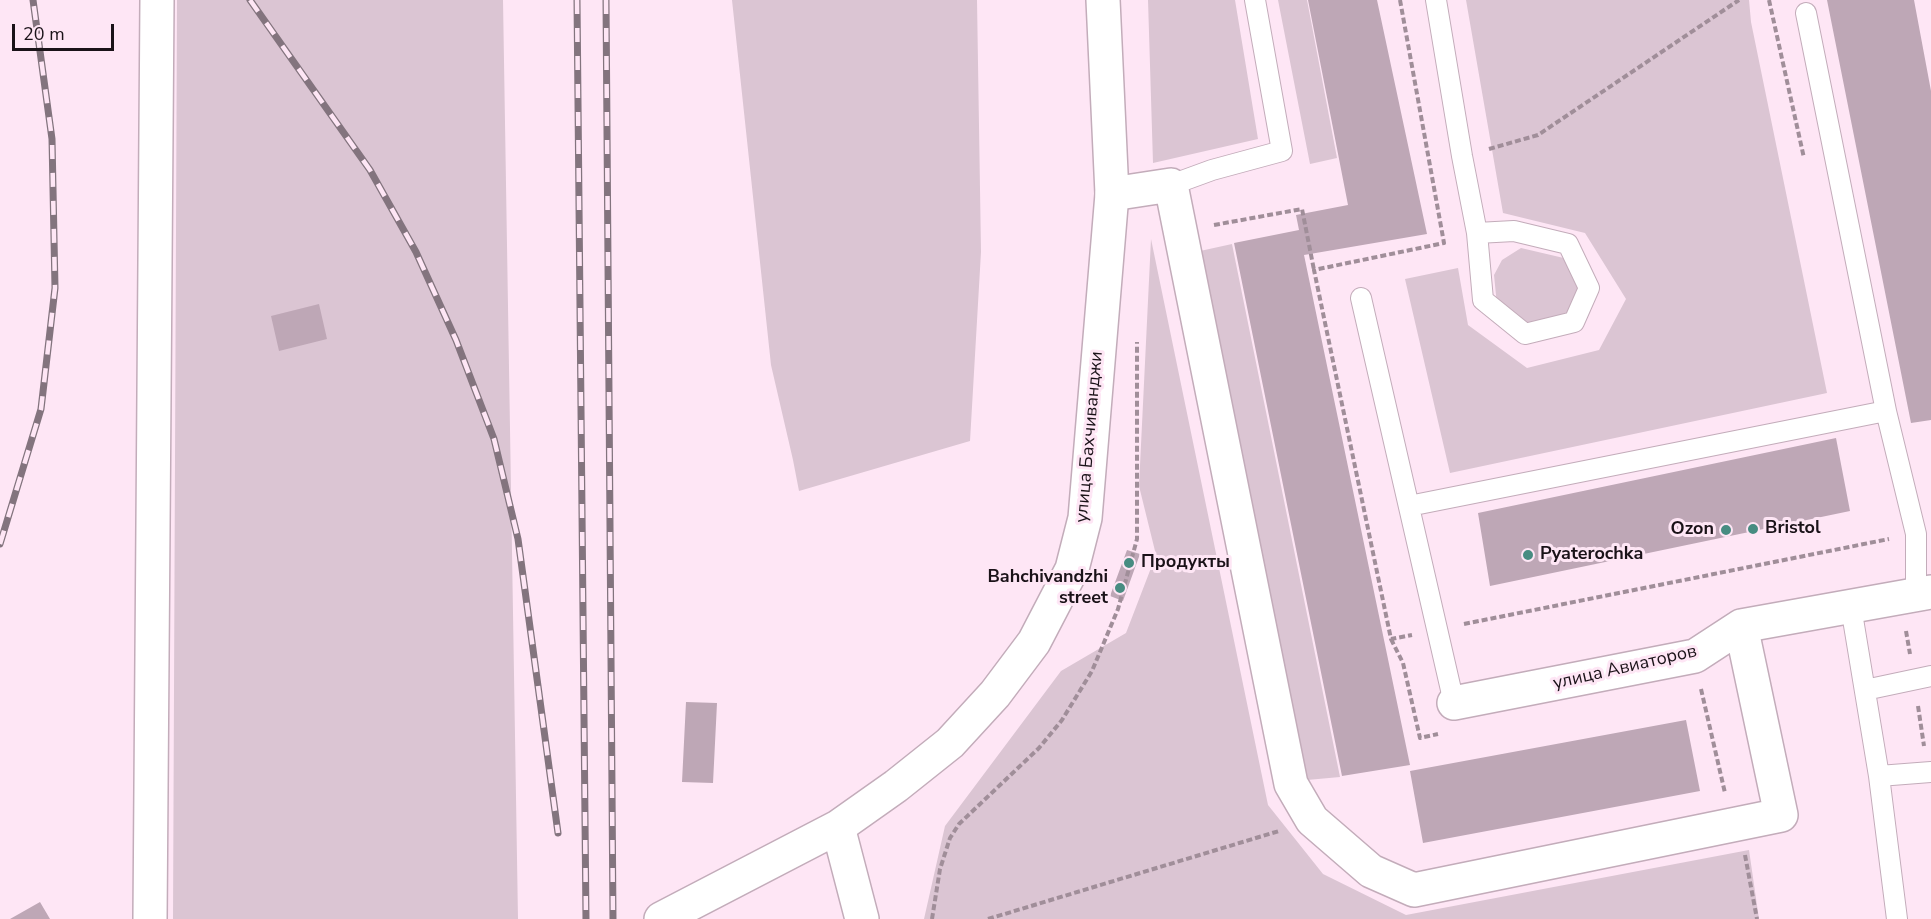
<!DOCTYPE html>
<meta charset="utf-8">
<style>
body{margin:0}
#map{position:relative;width:1931px;height:919px;overflow:hidden;background:#fee6f5;font-family:"Nunito Sans",sans-serif}
canvas{display:block}
.scale{position:absolute;left:12px;top:24px;width:102px;height:27px;box-sizing:border-box;border:3px solid #1a1218;border-top:0;padding-left:8px;font-size:18px;line-height:21px;white-space:nowrap;color:#1a1218;-webkit-text-stroke:4px #fee6f5;paint-order:stroke}
</style>
<div id="map">
<canvas width="1931" height="919"></canvas>
<div class="scale">20 m</div>
</div>
<script>
const context = document.querySelector('canvas').getContext('2d');
context.lineJoin = 'round';
function fill(path, color) {
  context.fillStyle = color;
  context.fill(path, 'evenodd');
}
function shape(rows) {
  const path = new Path2D();
  for (const r of rows) {
    path.moveTo(r[0], r[1]);
    for (let i = 2; i < r.length; i += 2) path.lineTo(r[i], r[i + 1]);
  }
  return path;
}
function trace(path, color, width, dash) {
  context.strokeStyle = color;
  context.lineWidth = width;
  context.lineCap = dash ? 'butt' : 'round';
  context.setLineDash(dash || []);
  context.stroke(path);
}
function write(font, color, halo, rows, align = 'center') {
  context.font = font + ' "Nunito Sans",sans-serif';
  context.lineWidth = 6;
  context.setLineDash([]);
  context.textBaseline = 'middle';
  context.strokeStyle = halo;
  context.fillStyle = color;
  for (const [text, x, y, turn = 0] of rows) {
    context.save();
    context.translate(x, y);
    context.rotate((+turn || 0) * Math.PI / 180);
    context.textAlign = isNaN(turn) ? turn : align;
    if (halo) context.strokeText(text, 0, 0);
    context.fillText(text, 0, 0);
    context.restore();
  }
}
fill(shape([
 [177,0,503,0,518,919,173,919],
 [732,0,977,0,981,252,970,441,799,491,793,460,771,365],
 [1148,0,1235,0,1258,139,1153,163],
 [1278,0,1307,0,1337,158,1310,164],
 [1466,0,1749,0,1751,22,1827,393,1450,473,1405,279,1458,268,1468,325,1527,368,1599,350,1626,299,1585,233,1503,213],
 [1151,239,1268,805,1323,874,1406,915,1749,850,1759,919,924,919,945,826,1061,671,1126,633,1156,555,1139,486],
 [1232,244,1340,777,1296,781,1191,253],
 [1521,248,1568,259,1588,298,1576,324,1532,335,1497,305,1494,275,1502,260]
]), '#dbc5d3');
fill(shape([
 [1308,0,1377,0,1427,234,1304,255,1410,765,1342,776,1234,243,1299,230,1296,215,1348,205],
 [1827,0,1914,0,1931,91,1931,420,1911,423],
 [319,304,327,339,279,351,271,316],
 [1836,438,1850,511,1490,586,1478,513],
 [1127,550,1140,554,1123,601,1110,596],
 [686,702,717,703,713,783,682,782],
 [1686,720,1700,791,1423,843,1410,771],
 [40,902,50,919,10,919]
]), '#bea7b6');
const lane = shape([
 [1436,0,1462,156,1477,233,1483,300,1525,334,1574,322,1589,288,1568,244,1514,231,1477,233],
 [1806,13,1886,411,1916,534,1916,595],
 [1171,185,1212,170,1282,151,1255,0],
 [1361,298,1454,703],
 [1409,506,1886,411],
 [1851,607,1879,776,1931,772],
 [1865,690,1931,676],
 [1879,776,1897,919]
]);
const street = shape([
 [1112,194,1171,185,1291,784,1312,820,1371,871,1414,890,1781,815,1741,626],
 [1454,703,1695,656,1741,626,1931,592],
 [150,919,157,0]
]);
const secondary = shape([
 [838,827,862,919],
 [661,919,838,827,896,786,950,743,995,694,1034,642,1072,569,1085,518,1112,194,1103,0]
]);
trace(lane, '#c3acba', 22);
trace(street, '#c3acba', 36);
trace(secondary, '#c3acba', 36);
trace(shape([
 [1400,0,1444,243,1314,270,1391,639,1412,635],
 [1769,0,1804,158],
 [1489,149,1538,135,1739,0],
 [1214,225,1302,209,1314,270],
 [1464,624,1889,539],
 [1906,631,1910,654],
 [1391,639,1403,663,1420,738,1438,734],
 [1701,689,1725,793],
 [1918,706,1924,746],
 [1745,855,1757,919],
 [932,919,940,869,950,838,959,824,1039,748,1062,720,1092,671,1118,609,1137,539,1137,342],
 [988,919,1279,831]
]), '#a08e99', 4, [6, 3]);
trace(lane, '#fff', 20);
trace(street, '#fff', 33);
trace(secondary, '#fff', 33);
const rail = shape([
 [250,0,370,170,416,252,456,340,494,439,518,539,558,833],
 [577,0,586,919],
 [606,0,613,919],
 [0,544,41,409,55,288,52,139,33,0]
]);
trace(rail, '#83747e', 7);
trace(rail, '#fee6f5', 4.5, [14]);
for (const [x, y, r, color] of [
 [1753,529,6,"#478c81"],
 [1726,530,6,"#478c81"],
 [1528,555,6,"#478c81"],
 [1129,563,6,"#478c81"],
 [1120,588,6,"#478c81"]
]) {
  const dot = new Path2D();
  dot.arc(x, y, r, 0, 2 * Math.PI);
  context.fillStyle = color;
  context.fill(dot);
  trace(dot, '#fee6f5', 2);
}
write('18px', '#1a1218', '#fee6f5', [
 ["улица Бахчиванджи",1090,437,-85],
 ["улица Авиаторов",1625,668,-13]
]);
write('bold 18px', '#1a1218', '#fee6f5', [
 ["Bristol",1765,529],
 ["Ozon",1714,530,"right"],
 ["Pyaterochka",1540,555],
 ["Продукты",1141,563],
 ["Bahchivandzhi",1108,578,"right"],
 ["street",1108,599,"right"]
], 'left');
</script>
